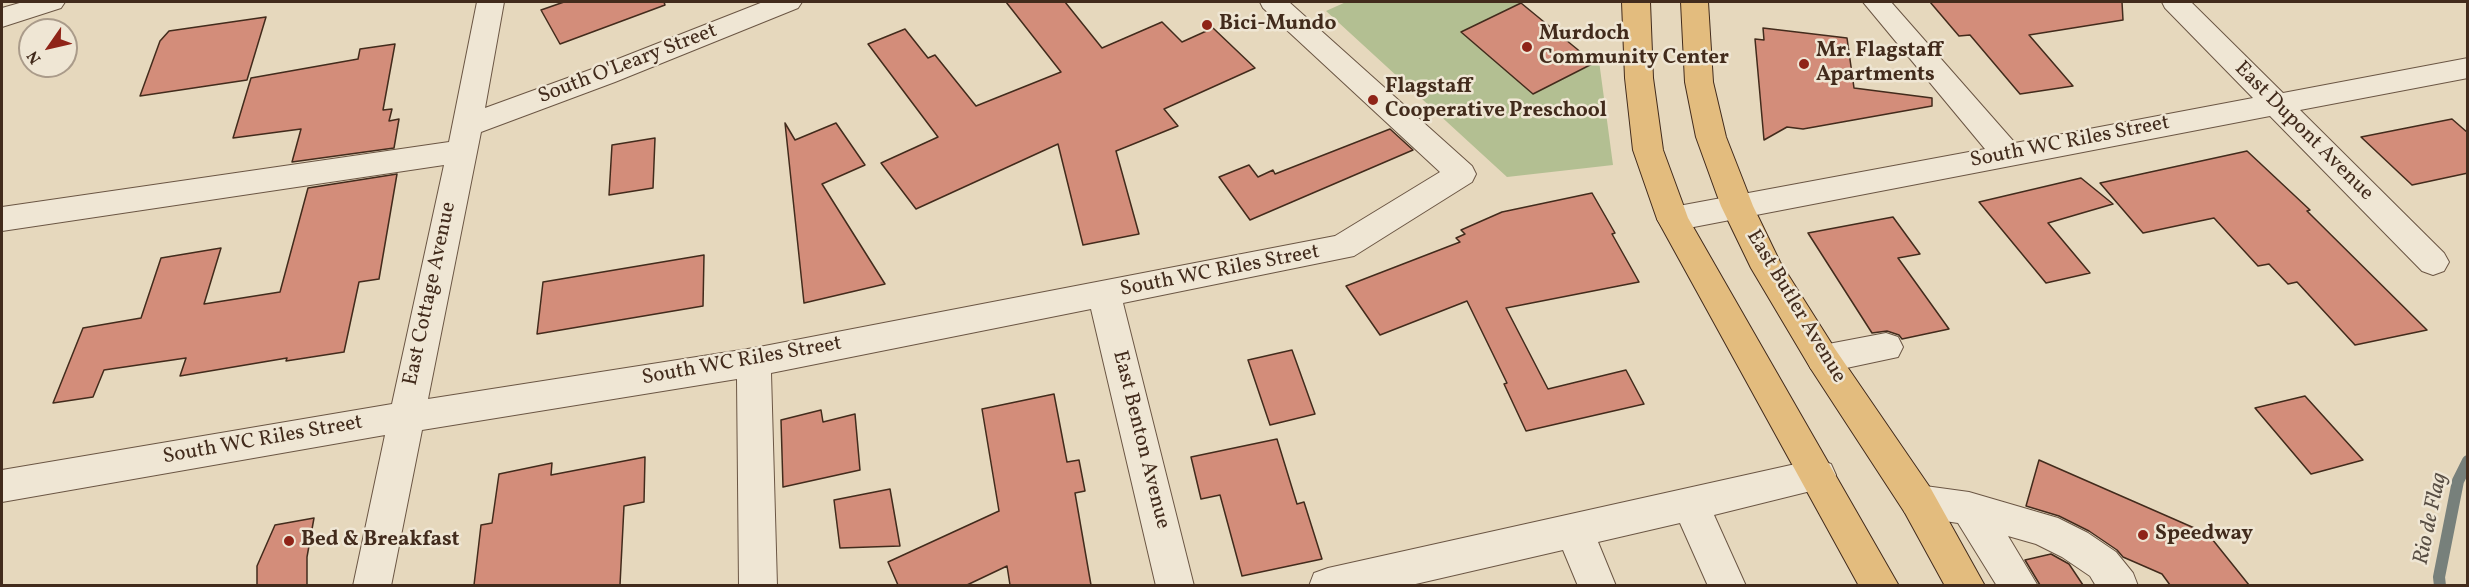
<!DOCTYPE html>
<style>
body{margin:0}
#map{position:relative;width:2469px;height:587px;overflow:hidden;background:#e6d8bd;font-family:Vollkorn,serif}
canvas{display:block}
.frame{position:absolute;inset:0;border:3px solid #422b1c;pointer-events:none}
.north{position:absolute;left:18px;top:18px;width:60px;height:60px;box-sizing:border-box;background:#efe6d4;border:2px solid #aa9b8a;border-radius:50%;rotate:236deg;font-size:16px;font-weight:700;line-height:24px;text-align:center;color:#422b1c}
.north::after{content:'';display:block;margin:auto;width:21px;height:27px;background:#8f2418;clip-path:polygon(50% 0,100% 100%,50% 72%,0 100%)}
</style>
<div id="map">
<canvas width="2469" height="587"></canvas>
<div class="frame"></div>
<div class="north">N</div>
</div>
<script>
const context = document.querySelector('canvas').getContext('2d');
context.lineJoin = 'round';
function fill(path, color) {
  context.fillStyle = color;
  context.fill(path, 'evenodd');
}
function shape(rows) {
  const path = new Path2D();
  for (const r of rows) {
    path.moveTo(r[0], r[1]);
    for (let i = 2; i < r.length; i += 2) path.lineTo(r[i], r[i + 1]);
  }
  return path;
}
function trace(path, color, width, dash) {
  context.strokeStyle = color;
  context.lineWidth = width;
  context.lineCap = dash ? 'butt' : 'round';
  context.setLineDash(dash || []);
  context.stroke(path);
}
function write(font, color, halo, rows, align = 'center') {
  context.font = font + ' Vollkorn,serif';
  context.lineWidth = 5;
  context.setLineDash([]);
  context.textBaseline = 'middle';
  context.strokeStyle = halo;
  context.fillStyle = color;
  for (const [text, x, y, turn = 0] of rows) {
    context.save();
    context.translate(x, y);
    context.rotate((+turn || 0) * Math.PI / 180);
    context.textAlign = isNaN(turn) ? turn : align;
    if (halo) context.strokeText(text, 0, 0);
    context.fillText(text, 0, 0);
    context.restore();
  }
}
fill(shape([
 [1346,2,1524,2,1461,32,1533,94,1599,61,1613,165,1507,177,1326,11]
]), '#b3bf92');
trace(shape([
 [2440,586,2439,577,2458,481,2468,461]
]), '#77807b', 12);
const building = shape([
 [564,2,664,2,665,5,560,44,541,10,564,2],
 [1006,2,1065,2,1102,48,1162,22,1182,42,1213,28,1255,68,1164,109,1178,126,1116,151,1139,234,1083,245,1058,144,916,209,881,163,938,137,868,44,905,29,928,58,935,55,976,106,1061,72,1006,2],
 [1930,2,2122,2,2123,20,2029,35,2073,86,2020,94,1970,35,1959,36,1930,2],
 [1521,3,1594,63,1533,94,1461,32,1521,3],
 [266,17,247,80,140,96,160,41,169,31,266,17],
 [1763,28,1847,38,1854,88,1932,98,1932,106,1803,129,1787,127,1764,140,1755,39,1764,40,1763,28],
 [395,44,383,110,392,109,389,121,399,119,394,148,292,162,301,129,233,138,251,78,358,59,360,49,395,44],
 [2452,119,2468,133,2468,173,2412,185,2361,137,2452,119],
 [785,123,795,140,836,123,865,165,822,184,885,284,804,303,785,123],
 [1390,129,1413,150,1250,220,1219,177,1249,165,1258,177,1273,170,1275,174,1390,129],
 [655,138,653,188,609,195,612,145,655,138],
 [2247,151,2310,210,2307,211,2427,330,2355,345,2297,282,2288,284,2269,264,2258,266,2214,218,2143,233,2100,183,2247,151],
 [397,174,379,279,359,282,344,352,286,361,287,358,180,376,186,358,104,370,93,397,53,403,83,328,141,318,161,258,221,248,204,304,280,292,308,188,397,174],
 [2081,178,2113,204,2048,223,2090,273,2046,283,1979,202,2081,178],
 [1592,193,1615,233,1612,234,1639,282,1506,308,1548,389,1626,370,1644,404,1526,431,1504,384,1507,383,1467,301,1380,335,1346,286,1460,242,1456,238,1465,234,1461,230,1502,212,1592,193],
 [1893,217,1920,254,1898,258,1949,329,1902,339,1899,335,1887,331,1872,333,1808,233,1893,217],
 [704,255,703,306,537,334,543,282,704,255],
 [1292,350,1315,414,1270,425,1248,360,1292,350],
 [1054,394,1067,462,1079,460,1085,491,1075,493,1091,585,1010,585,1007,566,967,585,898,585,888,562,999,511,982,409,1054,394],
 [2305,396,2363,460,2311,474,2255,408,2305,396],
 [821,410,823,422,855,414,860,470,783,487,781,420,821,410],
 [1277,439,1297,504,1304,502,1322,559,1242,576,1220,495,1201,499,1191,457,1277,439],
 [645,457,644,502,624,506,620,585,474,585,481,525,492,523,499,474,552,463,551,475,645,457],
 [2039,460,2208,534,2249,585,2170,585,2162,574,2123,557,2117,550,2089,531,2059,516,2026,506,2039,460],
 [890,489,900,546,840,548,834,500,890,489],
 [314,518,307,557,307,585,257,585,257,566,275,525,314,518],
 [2051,554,2069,564,2083,585,2040,585,2025,560,2051,554]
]);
fill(building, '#d38d7a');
trace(building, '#422b1c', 1.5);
const minor = shape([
 [23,2,65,2,61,8,2,27,2,8,23,2],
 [477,2,504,2,485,108,595,68,763,2,802,2,798,8,615,82,481,132,428,399,754,348,1335,236,1440,172,1263,8,1260,2,1289,2,1472,166,1476,174,1472,182,1354,256,1123,303,1194,586,1156,586,1091,309,771,373,777,586,739,586,737,379,422,430,391,586,353,586,385,435,2,502,2,470,392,404,444,165,2,231,2,207,449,142,477,2],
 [1863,2,1891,2,2015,143,2253,98,2165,8,2162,2,2191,2,2283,93,2468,58,2468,78,2300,110,2444,253,2449,262,2444,271,2433,275,2422,271,2270,116,1673,231,1662,227,1657,219,1662,211,1673,207,1985,149,1863,2],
 [1886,333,1898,337,1903,347,1898,357,1823,373,1811,369,1806,359,1811,349,1823,345,1886,333],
 [1818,459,1831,464,1836,475,1831,486,1714,515,1746,586,1708,586,1680,523,1598,542,1616,586,1578,586,1563,550,1407,586,1309,586,1314,573,1328,568,1818,459],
 [1918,485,1969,492,2058,518,2088,533,2116,552,2133,573,2138,586,2096,586,2090,576,2062,557,2036,544,2008,536,2038,586,1997,586,1958,523,1918,517,1905,513,1900,501,1905,489,1918,485]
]);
const major = shape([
 [1622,2,1650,2,1653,78,1663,150,1688,218,1899,586,1859,586,1657,219,1633,150,1625,78,1622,2],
 [1681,2,1708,2,1713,82,1726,137,1753,206,1780,262,1835,349,1931,489,1985,586,1945,586,1905,513,1811,369,1751,268,1721,206,1696,137,1685,82,1681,2]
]);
trace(minor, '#6b5644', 2);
trace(major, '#422b1c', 2);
fill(minor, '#efe6d4');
fill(major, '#e3bc7e');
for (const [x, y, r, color] of [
 [1207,25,6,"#8f2418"],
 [1527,47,6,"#8f2418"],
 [1804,64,6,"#8f2418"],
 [1373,100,6,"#8f2418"],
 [2143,535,6,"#8f2418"],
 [289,541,6,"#8f2418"]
]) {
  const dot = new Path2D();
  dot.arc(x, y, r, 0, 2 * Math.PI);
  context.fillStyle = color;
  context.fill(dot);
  trace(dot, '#efe6d4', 2);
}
write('bold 21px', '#422b1c', '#efe6d4', [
 ["Bici-Mundo",1219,25],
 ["Murdoch",1539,35],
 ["Community Center",1539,59],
 ["Mr. Flagstaff",1816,52],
 ["Apartments",1816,76],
 ["Flagstaff",1385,88],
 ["Cooperative Preschool",1385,112],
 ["Speedway",2155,535],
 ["Bed & Breakfast",301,541]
], 'left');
write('21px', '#422b1c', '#efe6d4', [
 ["South O'Leary Street",628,65,-21],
 ["East Dupont Avenue",2303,132,45],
 ["South WC Riles Street",2070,143,-11],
 ["South WC Riles Street",1220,272,-11],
 ["East Cottage Avenue",431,294,-78],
 ["East Butler Avenue",1795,307,59],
 ["South WC Riles Street",742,362,-10],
 ["East Benton Avenue",1140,440,76],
 ["South WC Riles Street",263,441,-10]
]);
write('italic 22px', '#584e44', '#efe6d4', [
 ["Rio de Flag",2432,519,-78]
]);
</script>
